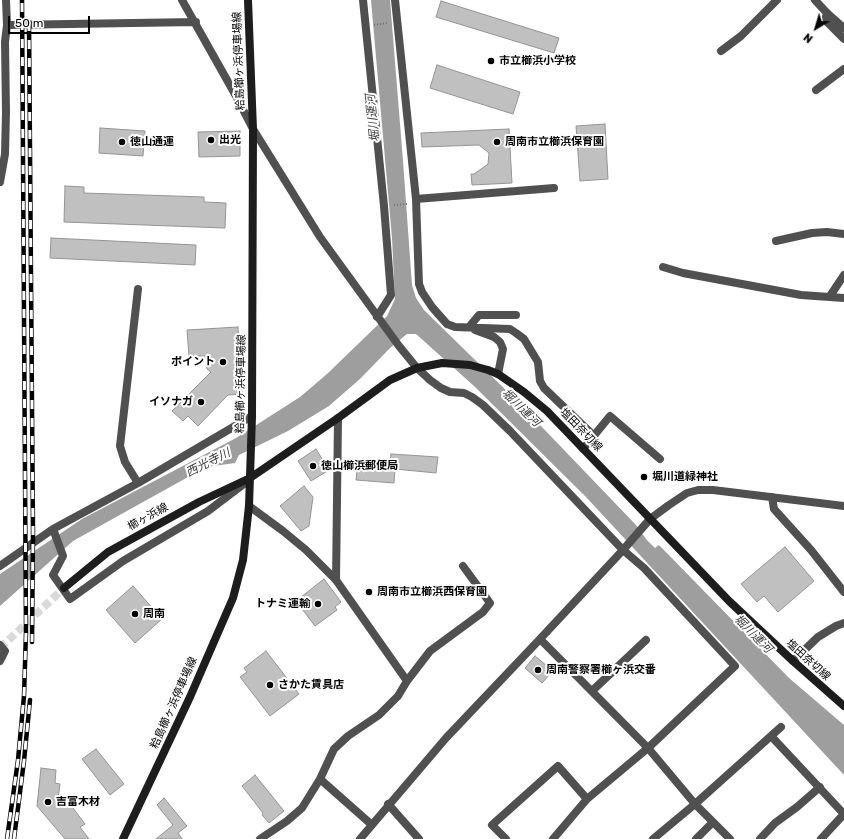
<!DOCTYPE html>
<meta charset="utf-8">
<style>
body{margin:0}
#map{position:relative;width:844px;height:839px;overflow:hidden;background:#fff;font-family:Rubik,sans-serif}
canvas{display:block}
.north{position:absolute;left:796px;top:8px;width:40px;height:40px;-webkit-text-stroke:3px #fff;paint-order:stroke;rotate:218deg;font-size:11px;font-weight:700;line-height:16px;text-align:center;color:#000}
.north::after{content:'';display:block;margin:auto;width:14px;height:18px;background:#000;clip-path:polygon(50% 0,100% 100%,50% 72%,0 100%)}
.scale{position:absolute;left:8px;top:16px;width:82px;height:18px;box-sizing:border-box;border:2px solid #000;border-top:0;padding-left:5px;font-size:12px;line-height:14px;white-space:nowrap;color:#000;-webkit-text-stroke:3px #fff;paint-order:stroke}
</style>
<div id="map">
<canvas width="844" height="839"></canvas>
<div class="north">N</div>
<div class="scale">50 m</div>
</div>
<script>
const context = document.querySelector('canvas').getContext('2d');
context.lineJoin = 'round';
function fill(path, color) {
  context.fillStyle = color;
  context.fill(path, 'evenodd');
}
function shape(rows) {
  const path = new Path2D();
  for (const r of rows) {
    path.moveTo(r[0], r[1]);
    for (let i = 2; i < r.length; i += 2) path.lineTo(r[i], r[i + 1]);
  }
  return path;
}
function trace(path, color, width, dash) {
  context.strokeStyle = color;
  context.lineWidth = width;
  context.lineCap = dash ? 'butt' : 'round';
  context.setLineDash(dash || []);
  context.stroke(path);
}
function write(font, color, halo, rows, align = 'center') {
  context.font = font + ' Rubik,"Noto Sans JP",sans-serif';
  context.lineWidth = 4;
  context.setLineDash([]);
  context.textBaseline = 'middle';
  context.strokeStyle = halo;
  context.fillStyle = color;
  for (const [text, x, y, turn = 0] of rows) {
    context.save();
    context.translate(x, y);
    context.rotate((+turn || 0) * Math.PI / 180);
    context.textAlign = isNaN(turn) ? turn : align;
    if (halo) context.strokeText(text, 0, 0);
    context.fillText(text, 0, 0);
    context.restore();
  }
}
fill(shape([
 [371,0,390,0,403,161,412,285,416,298,424,310,518,402,636,525,646,539,655,548,659,545,789,678,844,725,844,775,586,497,474,386,416,334,407,334,390,348,361,378,329,406,288,431,239,455,235,463,206,467,73,541,0,606,0,574,82,519,236,438,300,397,327,374,387,316,395,299,392,238]
]), '#9e9e9e');
const building = shape([
 [441,1,559,38,554,53,436,17,441,1],
 [437,65,520,92,513,114,430,88,437,65],
 [605,124,608,179,580,181,576,126,605,124],
 [100,128,145,131,143,156,99,153,100,128],
 [509,129,512,183,472,185,471,174,474,174,488,164,489,153,479,145,422,147,421,133,509,129],
 [240,131,240,156,199,157,198,132,240,131],
 [65,186,84,187,84,193,204,197,204,202,226,203,225,228,64,222,65,186],
 [51,238,196,245,195,265,50,258,51,238],
 [238,327,242,394,228,395,198,426,188,416,183,421,172,411,211,372,207,369,206,356,189,356,187,330,238,327],
 [316,449,329,470,311,481,298,461,316,449],
 [391,454,438,457,436,473,395,469,394,483,356,480,358,461,390,463,391,454],
 [304,486,313,497,309,526,301,531,280,506,304,486],
 [785,547,814,581,778,612,764,596,757,602,741,584,785,547],
 [324,579,341,602,335,607,337,610,315,626,296,601,324,579],
 [133,586,162,619,135,643,106,610,133,586],
 [266,651,299,694,270,716,240,677,247,672,244,668,266,651],
 [535,656,553,671,542,683,525,668,535,656],
 [96,749,124,784,110,795,82,759,96,749],
 [41,768,56,770,55,783,60,784,57,807,67,800,85,824,80,827,89,839,65,839,37,806,41,768],
 [255,775,284,811,269,823,262,815,263,813,242,786,255,775],
 [164,798,187,826,178,833,182,839,156,839,173,825,157,805,164,798]
]);
fill(building, '#c0c0c0');
trace(building, '#949494', 1);
trace(shape([
 [0,648,64,588]
]), '#d9d9d9', 8, [8, 4]);
trace(shape([
 [374,25,388,23],
 [394,205,407,204]
]), '#727272', 2, [1, 2]);
trace(shape([
 [182,0,236,96,253,129,320,237,399,346,417,368,430,380,441,388,450,392,464,393,472,397,483,405,510,431,623,550,644,568,735,666,648,748,587,799,553,839],
 [363,0,384,206,391,295,377,317],
 [395,0,416,199,419,284,422,292,432,307,447,324,455,327,510,329,516,333,524,339,538,362,540,381,544,388,594,436],
 [815,0,827,13,844,28],
 [827,13,826,17,828,23,844,39],
 [7,25,196,22],
 [721,51,741,36,777,0],
 [816,90,844,69],
 [0,182,5,154,6,112,5,42,7,25,6,0],
 [416,199,554,188],
 [776,241,812,233,827,232,844,234],
 [663,267,683,273,801,295,844,298],
 [138,289,120,446,125,462,138,483],
 [830,296,844,275],
 [469,327,479,315,516,315],
 [475,330,494,337,500,342,503,349,498,374],
 [583,449,610,416,660,459],
 [772,497,774,509,811,550,844,592],
 [249,506,283,531,306,550,336,580,407,681],
 [53,529,63,556,53,575,70,599,123,561,208,511,245,483],
 [0,566,53,529,138,483,252,416],
 [336,580,338,418],
 [540,639,648,748,695,804,730,839],
 [0,645,5,651,0,661],
 [793,661,818,637,836,626,844,623],
 [592,691,646,640],
 [771,736,844,814],
 [320,779,372,825],
 [388,804,419,839],
 [260,839,287,821,302,808,320,779,334,749,348,736,379,715,398,696,407,681,430,651,483,612,490,603,463,566],
 [360,839,446,738,540,639,623,550,650,519,669,505,687,493,698,490,713,490,844,506],
 [506,839,492,825,558,766,587,799],
 [653,839,695,804,781,727],
 [696,839,713,822],
 [760,839,775,823,797,807,820,787],
 [821,839,844,814]
]), '#505050', 8);
trace(shape([
 [64,588,108,552,199,502,250,478,338,418,390,380,417,368,442,363,470,365,488,370,498,374,524,392,547,411,729,601,793,661,844,706],
 [123,839,190,697,233,598,243,560,249,506,252,416,253,129,248,0]
]), '#1d1d1d', 8);
const rail = shape([
 [29,22,33,533,32,642],
 [7,839,18,760,24,696,26,632,22,0],
 [14,839,24,761,30,700]
]);
trace(rail, '#000', 4.5);
trace(rail, '#fff', 3, [9]);
for (const [x, y, r, color] of [
 [491,61,4,"#000"],
 [211,140,4,"#000"],
 [122,142,4,"#000"],
 [497,142,4,"#000"],
 [223,362,4,"#000"],
 [201,402,4,"#000"],
 [313,466,4,"#000"],
 [644,477,4,"#000"],
 [369,592,4,"#000"],
 [318,604,4,"#000"],
 [135,614,4,"#000"],
 [538,670,4,"#000"],
 [270,685,4,"#000"],
 [48,802,4,"#000"]
]) {
  const dot = new Path2D();
  dot.arc(x, y, r, 0, 2 * Math.PI);
  context.fillStyle = color;
  context.fill(dot);
  trace(dot, '#fff', 1.5);
}
write('11px', '#000', '#fff', [
 ["粭島櫛ヶ浜停車場線",239,61,-92],
 ["粭島櫛ヶ浜停車場線",241,384,-89],
 ["塩田奈切線",581,430,46],
 ["櫛ヶ浜線",148,517,-29],
 ["塩田奈切線",808,660,42],
 ["粭島櫛ヶ浜停車場線",174,703,-66]
]);
write('bold 11px', '#000', '#fff', [
 ["市立櫛浜小学校",499,61],
 ["出光",219,140],
 ["徳山通運",130,142],
 ["周南市立櫛浜保育園",505,142],
 ["ポイント",215,362,"right"],
 ["イソナガ",193,402,"right"],
 ["徳山櫛浜郵便局",321,466],
 ["堀川道緑神社",652,477],
 ["周南市立櫛浜西保育園",377,592],
 ["トナミ運輸",310,604,"right"],
 ["周南",143,614],
 ["周南警察署櫛ヶ浜交番",546,670],
 ["さかた賃具店",278,685],
 ["吉富木材",56,802]
], 'left');
write('italic 12px', '#3f3f3f', '#fff', [
 ["堀川運河",373,118,-96],
 ["堀川運河",521,408,44],
 ["西光寺川",208,463,-27],
 ["堀川運河",753,634,45]
]);
</script>
